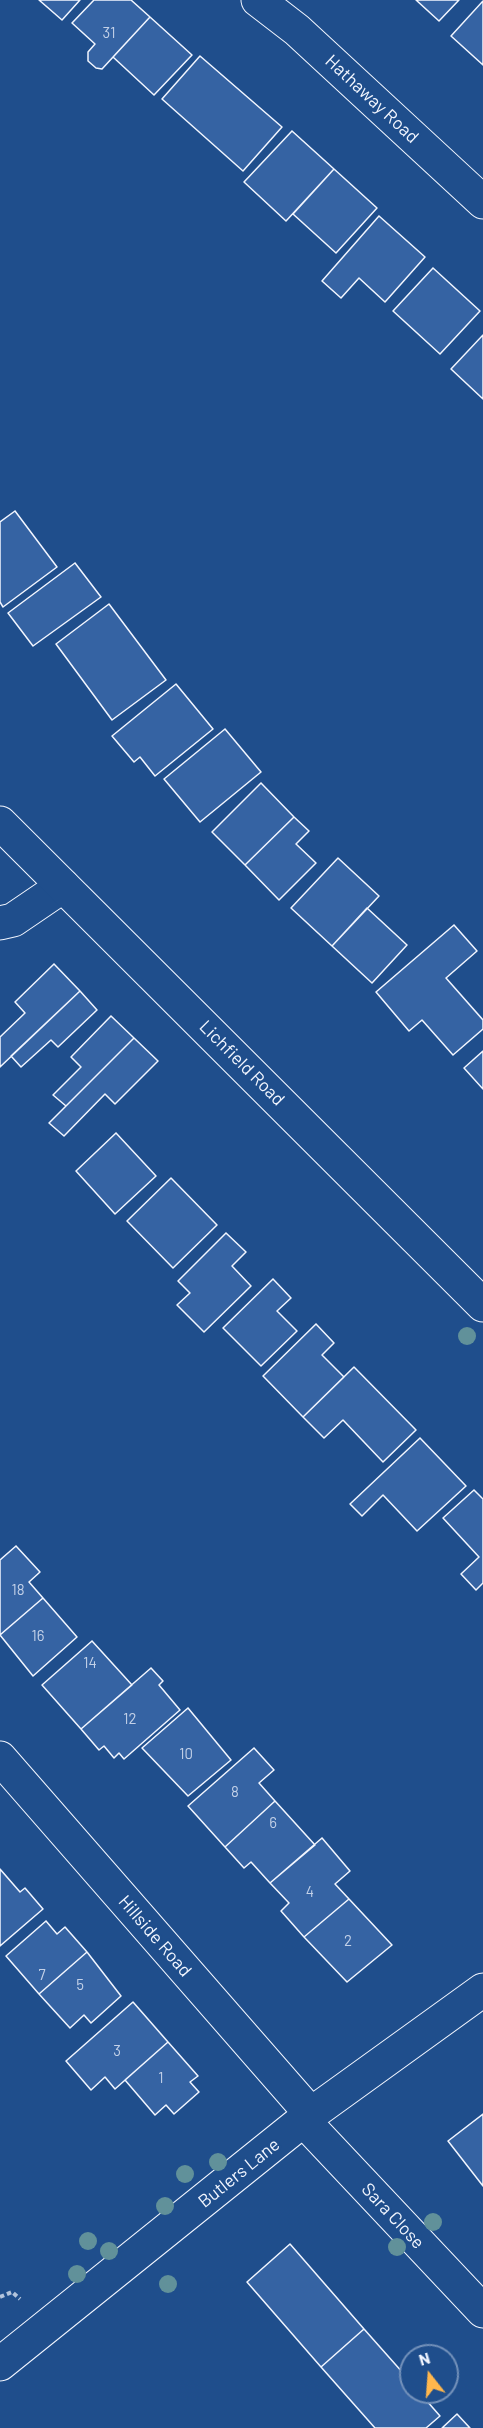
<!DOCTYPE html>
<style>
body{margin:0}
#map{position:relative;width:483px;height:2428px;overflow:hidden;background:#1f4e8c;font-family:Barlow,sans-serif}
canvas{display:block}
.north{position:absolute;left:399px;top:2344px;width:60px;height:60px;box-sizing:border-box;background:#1f4e8c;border:2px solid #7391ba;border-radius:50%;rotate:343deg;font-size:16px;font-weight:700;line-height:24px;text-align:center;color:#f2f6ff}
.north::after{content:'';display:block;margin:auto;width:21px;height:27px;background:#ffb74d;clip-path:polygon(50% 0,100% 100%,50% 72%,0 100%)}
</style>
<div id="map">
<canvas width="483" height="2428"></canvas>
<div class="north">N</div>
</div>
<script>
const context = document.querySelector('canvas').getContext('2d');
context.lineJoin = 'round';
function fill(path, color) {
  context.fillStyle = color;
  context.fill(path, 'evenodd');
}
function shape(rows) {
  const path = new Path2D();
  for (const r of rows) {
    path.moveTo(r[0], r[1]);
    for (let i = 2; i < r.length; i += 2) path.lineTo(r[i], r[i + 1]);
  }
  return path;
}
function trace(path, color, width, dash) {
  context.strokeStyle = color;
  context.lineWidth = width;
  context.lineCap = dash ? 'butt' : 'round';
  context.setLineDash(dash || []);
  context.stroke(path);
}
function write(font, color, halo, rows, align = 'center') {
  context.font = font + ' Barlow,sans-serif';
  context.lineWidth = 4.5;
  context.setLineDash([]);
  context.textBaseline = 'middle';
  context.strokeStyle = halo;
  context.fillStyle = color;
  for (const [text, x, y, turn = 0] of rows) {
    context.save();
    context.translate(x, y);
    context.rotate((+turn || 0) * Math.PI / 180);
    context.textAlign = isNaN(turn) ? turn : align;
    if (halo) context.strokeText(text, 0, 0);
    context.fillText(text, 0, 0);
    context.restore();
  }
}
const building = shape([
 [39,0,80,0,62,20,39,0],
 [94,0,131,0,150,17,102,69,96,68,88,61,88,52,95,44,72,23,94,0],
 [416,0,459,0,439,21,416,0],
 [483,1,483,65,451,36,483,1],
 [150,17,192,55,154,95,113,57,150,17],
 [200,56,282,127,243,171,162,99,200,56],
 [292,131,334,169,286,221,244,182,292,131],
 [334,169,377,208,336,253,293,214,334,169],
 [379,216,425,257,385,302,359,278,341,298,322,281,379,216],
 [433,268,480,311,440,354,393,311,433,268],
 [483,335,483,399,451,369,483,335],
 [15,511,57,567,3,607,0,602,0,522,15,511],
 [75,563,101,597,33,646,8,613,75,563],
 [109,604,166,680,112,720,56,644,109,604],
 [176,684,213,729,155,776,140,757,134,762,112,736,176,684],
 [225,729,261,772,200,822,164,779,225,729],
 [261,783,294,817,245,865,212,832,261,783],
 [294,817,309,831,296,844,316,863,279,900,245,865,294,817],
 [338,858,379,896,332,946,291,908,338,858],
 [367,908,407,945,372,983,332,946,367,908],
 [454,925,477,951,446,978,483,1020,483,1029,453,1055,422,1020,409,1031,376,992,454,925],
 [54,964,80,991,0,1067,0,1037,25,1013,15,1002,54,964],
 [80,991,97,1010,58,1047,51,1040,21,1067,11,1056,80,991],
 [111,1016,134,1038,66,1106,53,1095,81,1067,71,1057,111,1016],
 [134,1038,158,1061,115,1104,105,1094,64,1136,49,1123,134,1038],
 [483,1051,483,1089,464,1068,483,1051],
 [116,1133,156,1176,115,1214,76,1171,116,1133],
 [171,1178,217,1225,173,1268,127,1221,171,1178],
 [226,1233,246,1252,232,1266,251,1286,204,1332,177,1305,190,1293,178,1281,226,1233],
 [273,1279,291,1298,277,1311,297,1331,261,1366,223,1328,273,1279],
 [316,1324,334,1343,322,1355,344,1377,303,1417,263,1376,316,1324],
 [354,1367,416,1430,383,1462,343,1420,324,1438,303,1417,354,1367],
 [420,1438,466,1486,417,1531,383,1495,362,1516,350,1504,420,1438],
 [474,1490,483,1499,483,1583,476,1590,461,1574,479,1557,443,1518,474,1490],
 [16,1546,40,1572,29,1582,43,1598,0,1635,0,1560,16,1546],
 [43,1598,77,1637,33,1676,0,1635,43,1598],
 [92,1641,132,1685,81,1729,42,1685,92,1641],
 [151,1668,163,1681,159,1685,180,1710,124,1759,119,1753,114,1758,104,1746,99,1750,81,1729,151,1668],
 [188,1708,231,1760,188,1796,142,1748,188,1708],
 [254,1748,274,1770,259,1783,275,1801,225,1847,188,1806,254,1748],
 [275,1801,315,1845,270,1883,251,1862,244,1868,225,1847,275,1801],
 [322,1838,350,1871,335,1884,349,1899,304,1937,281,1911,289,1903,270,1883,322,1838],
 [0,1869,20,1892,25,1888,43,1909,0,1946,0,1869],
 [349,1899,392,1945,347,1982,304,1937,349,1899],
 [46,1921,57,1934,65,1927,87,1952,39,1994,6,1956,46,1921],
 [87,1952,121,1996,91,2023,84,2015,70,2028,39,1994,87,1952],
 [133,2002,168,2042,115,2089,105,2077,91,2090,66,2061,133,2002],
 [168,2042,198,2076,190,2082,199,2092,174,2114,166,2105,155,2115,125,2080,168,2042],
 [483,2114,483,2186,448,2141,483,2114],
 [290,2244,364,2329,321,2367,247,2282,290,2244],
 [364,2329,411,2382,411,2392,419,2392,440,2416,426,2428,375,2428,321,2367,364,2329],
 [457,2414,470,2428,442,2428,457,2414]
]);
fill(building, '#3563a3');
trace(building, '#f2f6ff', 1.5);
const street = shape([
 [258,0,297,30,483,202],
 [0,923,13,920,63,886],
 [0,1758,311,2114],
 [304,2121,483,2311],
 [0,2364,311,2114,483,1990]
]);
const primary = shape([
 [0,823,483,1305]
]);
trace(street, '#f2f6ff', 35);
trace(primary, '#f2f6ff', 35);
trace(shape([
 [0,2297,12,2292,20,2299]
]), '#b3c4dc', 4, [4.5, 3]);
trace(street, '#1f4e8c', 33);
trace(primary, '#1f4e8c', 33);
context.fillStyle = '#61919a';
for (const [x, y] of [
 [467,1336],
 [218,2162],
 [185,2174],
 [165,2206],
 [433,2222],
 [88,2241],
 [397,2247],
 [109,2251],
 [77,2274],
 [168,2284]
]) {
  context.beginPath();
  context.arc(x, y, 9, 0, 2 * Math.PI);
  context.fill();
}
write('15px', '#c3d1e8', null, [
 ["31",109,33],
 ["18",18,1590],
 ["16",38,1636],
 ["14",90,1663],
 ["12",130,1719],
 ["10",186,1754],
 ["8",235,1792],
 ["6",273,1823],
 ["4",310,1892],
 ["2",348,1941],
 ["7",42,1975],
 ["5",80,1985],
 ["3",117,2051],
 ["1",161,2078]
]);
write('18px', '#f2f6ff', '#1f4e8c', [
 ["Hathaway Road",372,99,43],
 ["Lichfield Road",242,1063,45],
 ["Hillside Road",155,1936,49],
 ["Butlers Lane",239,2173,-39],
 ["Sara Close",393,2216,47]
]);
</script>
